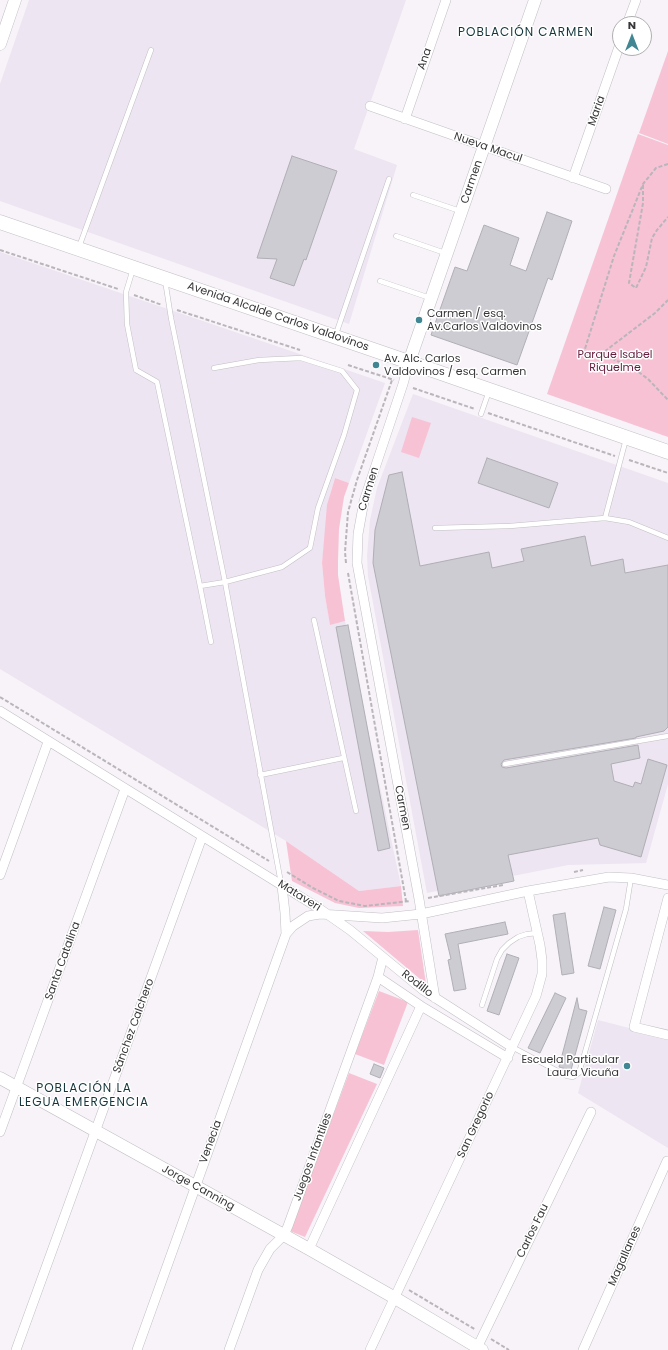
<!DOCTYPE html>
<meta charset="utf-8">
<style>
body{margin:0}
#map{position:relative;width:668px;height:1350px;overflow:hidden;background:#f7f3f9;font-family:Poppins,sans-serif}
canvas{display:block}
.north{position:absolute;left:612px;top:16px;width:40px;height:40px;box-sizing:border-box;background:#fff;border:1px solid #afafaf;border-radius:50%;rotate:0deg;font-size:11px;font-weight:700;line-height:16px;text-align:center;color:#373638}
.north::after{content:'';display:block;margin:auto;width:14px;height:18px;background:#418793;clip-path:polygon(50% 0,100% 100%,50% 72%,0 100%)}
</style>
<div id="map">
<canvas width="668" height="1350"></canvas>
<div class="north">N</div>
</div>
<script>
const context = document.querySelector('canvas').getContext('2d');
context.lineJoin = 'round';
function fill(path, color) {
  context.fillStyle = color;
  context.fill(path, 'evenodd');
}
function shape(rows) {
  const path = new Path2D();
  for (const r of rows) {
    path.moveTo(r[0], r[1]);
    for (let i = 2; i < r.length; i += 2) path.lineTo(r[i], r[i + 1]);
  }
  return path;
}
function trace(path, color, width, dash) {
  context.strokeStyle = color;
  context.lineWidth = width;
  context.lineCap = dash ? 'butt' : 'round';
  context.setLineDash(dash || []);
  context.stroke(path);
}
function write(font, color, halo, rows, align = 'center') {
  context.font = font + ' Poppins,sans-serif';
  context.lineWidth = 3;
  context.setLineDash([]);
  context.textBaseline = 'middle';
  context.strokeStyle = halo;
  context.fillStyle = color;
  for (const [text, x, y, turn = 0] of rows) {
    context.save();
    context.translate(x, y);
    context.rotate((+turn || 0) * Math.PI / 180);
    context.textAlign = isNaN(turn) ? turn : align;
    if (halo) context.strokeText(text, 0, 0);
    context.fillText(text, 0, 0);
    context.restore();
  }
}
fill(shape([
 [29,0,406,0,354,149,397,165,349,324,0,201,0,84],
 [0,252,385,383,349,483,335,478,331,491,322,563,325,596,330,624,345,621,401,886,359,891,286,841,0,669],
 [413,394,668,483,668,784,646,863,568,865,427,893,368,576,367,556,370,520,377,488],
 [598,1020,668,1038,668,1148,578,1093]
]), '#ede5f1');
fill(shape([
 [668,51,668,144,639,133],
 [638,134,668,145,668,437,547,394],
 [412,417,431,423,419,458,401,452],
 [335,478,349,483,344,497,339,529,338,561,338,575,345,621,330,625,325,596,322,563,327,505],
 [286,841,359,891,401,886,403,906,359,908,335,903,292,881],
 [418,930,426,984,363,931,388,932],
 [379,991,408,1002,384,1065,355,1054],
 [349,1073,377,1084,305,1237,290,1231]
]), '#f8c2d5');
const building = shape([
 [292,156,337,171,306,260,304,259,294,286,270,278,277,259,257,258,292,156],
 [547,212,572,221,552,280,548,278,517,365,431,335,455,267,467,271,484,225,519,238,510,265,526,271,547,212],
 [487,458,558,483,549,508,478,483,487,458],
 [402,472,420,566,489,552,492,568,524,561,521,549,585,536,591,566,623,559,625,573,668,565,668,727,664,731,636,737,636,738,504,760,501,764,502,767,506,768,638,745,640,758,611,764,614,781,633,787,635,782,641,784,648,759,667,765,641,857,600,845,598,838,508,855,514,881,439,896,373,563,375,530,389,475,402,472],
 [348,625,390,848,378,851,336,627,348,625],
 [604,907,616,910,600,969,588,966,604,907],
 [565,913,574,973,562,975,553,915,565,913],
 [505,922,508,934,458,944,466,989,454,991,448,960,451,959,445,934,505,922],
 [507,954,519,958,499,1015,487,1011,507,954],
 [555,993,566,998,540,1053,528,1048,555,993],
 [577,998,579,1009,587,1011,571,1070,559,1067,577,998],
 [374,1064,384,1068,380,1078,370,1074,374,1064]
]);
fill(building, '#cdccd2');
trace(building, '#b0afb5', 1);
const lane = shape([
 [413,195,460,211],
 [396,236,445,253],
 [79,247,151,50],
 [133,269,126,292,127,324,136,370,157,382,200,586,211,642],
 [165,280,171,318,225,582,281,883],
 [380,281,430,298],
 [336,334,389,179],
 [481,414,489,391],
 [626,439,605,518,629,522,668,538],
 [435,528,510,526,605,518],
 [200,586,225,582,282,567,310,548,318,508,344,435,357,390,342,371,301,358,259,360,214,368],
 [314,620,356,811],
 [505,764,668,736],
 [260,775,343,758],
 [482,1005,497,959,502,950,509,943,518,937,527,934,538,933],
 [512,1047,567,1076,573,1077,579,1073,626,909,631,878]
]);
const street = shape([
 [627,24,636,0],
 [370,106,606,189],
 [405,119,446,0],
 [573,178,620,44],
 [409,362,403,384,364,501,358,534,357,563,419,899,435,998],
 [0,711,317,907,350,930,423,990,512,1047],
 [0,875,48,742],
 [282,886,285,913,286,934],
 [668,898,634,1027,668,1035],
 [378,977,421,1006,508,1058],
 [0,1132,125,789],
 [309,1249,421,1006],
 [16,1350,202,837],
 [137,1350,286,934,293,926,308,916,320,914,382,918,421,914,528,891,609,877,631,878,668,885],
 [229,1350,258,1270,270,1249,284,1235,288,1226,378,977,383,957],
 [370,1350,536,996,542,974,542,960,540,945,528,891],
 [476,1350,591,1112],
 [583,1350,667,1161]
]);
const secondary = shape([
 [0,44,15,0],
 [409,362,535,0],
 [0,1078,309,1249,395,1298,482,1350]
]);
const primary = shape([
 [0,222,409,362,668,452]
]);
trace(lane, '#c2bfc4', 5.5);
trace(street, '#c2bfc4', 10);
trace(secondary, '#c2bfc4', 13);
trace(primary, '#c2bfc4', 15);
trace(shape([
 [668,164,656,168,643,184,614,256,584,352,609,357,636,370,648,379,668,400],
 [643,185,643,203,629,283,636,288,646,267,652,238,657,230,668,217],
 [0,250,118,289],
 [134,295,162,305],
 [177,310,300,350],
 [600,355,655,313,668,300],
 [348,365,394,380],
 [413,388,475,409],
 [488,413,615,456],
 [629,460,668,473],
 [346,563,345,552,348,512,357,480,392,380],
 [348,573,406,901],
 [0,697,269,861],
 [287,872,313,888,339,901,365,906,410,901],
 [574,872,583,870],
 [428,898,503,885],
 [409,1290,476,1330],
 [491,1339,509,1350]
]), '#b9b5ba', 2, [4, 2]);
trace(lane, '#fff', 4.5);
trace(street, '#fff', 9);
trace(secondary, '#fff', 12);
trace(primary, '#fff', 14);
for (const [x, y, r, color] of [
 [419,320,4,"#418793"],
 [376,365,4,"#418793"],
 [627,1066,4,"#418793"]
]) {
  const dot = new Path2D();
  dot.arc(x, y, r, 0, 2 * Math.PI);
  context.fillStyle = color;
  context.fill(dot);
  trace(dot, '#fff', 1.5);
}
write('11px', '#373638', '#fff', [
 ["Ana",425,59,-71],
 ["Maria",597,111,-71],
 ["Nueva Macul",488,148,19],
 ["Carmen",472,182,-71],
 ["Avenida Alcalde Carlos Valdovinos",278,317,19],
 ["Carmen",369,489,-73],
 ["Carmen",402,808,79],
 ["Mataveri",299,896,32],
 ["Santa Catalina",63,961,-70],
 ["Rodillo",417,984,38],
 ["Sánchez Calchero",134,1026,-70],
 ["San Gregorio",476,1125,-65],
 ["Venecia",211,1142,-70],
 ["Juegos Infantiles",313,1157,-70],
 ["Jorge Canning",198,1188,29],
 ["Carlos Fau",533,1231,-64],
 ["Magallanes",625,1256,-66]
]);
write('11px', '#373638', '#fff', [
 ["Carmen / esq.",427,314],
 ["Av.Carlos Valdovinos",427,327],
 ["Av. Alc. Carlos",384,359],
 ["Valdovinos / esq. Carmen",384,372],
 ["Escuela Particular",619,1060,"right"],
 ["Laura Vicuña",619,1073,"right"]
], 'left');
write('11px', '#621c3c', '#fff', [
 ["Parque Isabel",615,355],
 ["Riquelme",615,368]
]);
context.letterSpacing = '1px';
write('12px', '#15363c', '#fff', [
 ["POBLACIÓN CARMEN",526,33],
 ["POBLACIÓN LA",84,1089],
 ["LEGUA EMERGENCIA",84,1103]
]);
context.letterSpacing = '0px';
</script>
